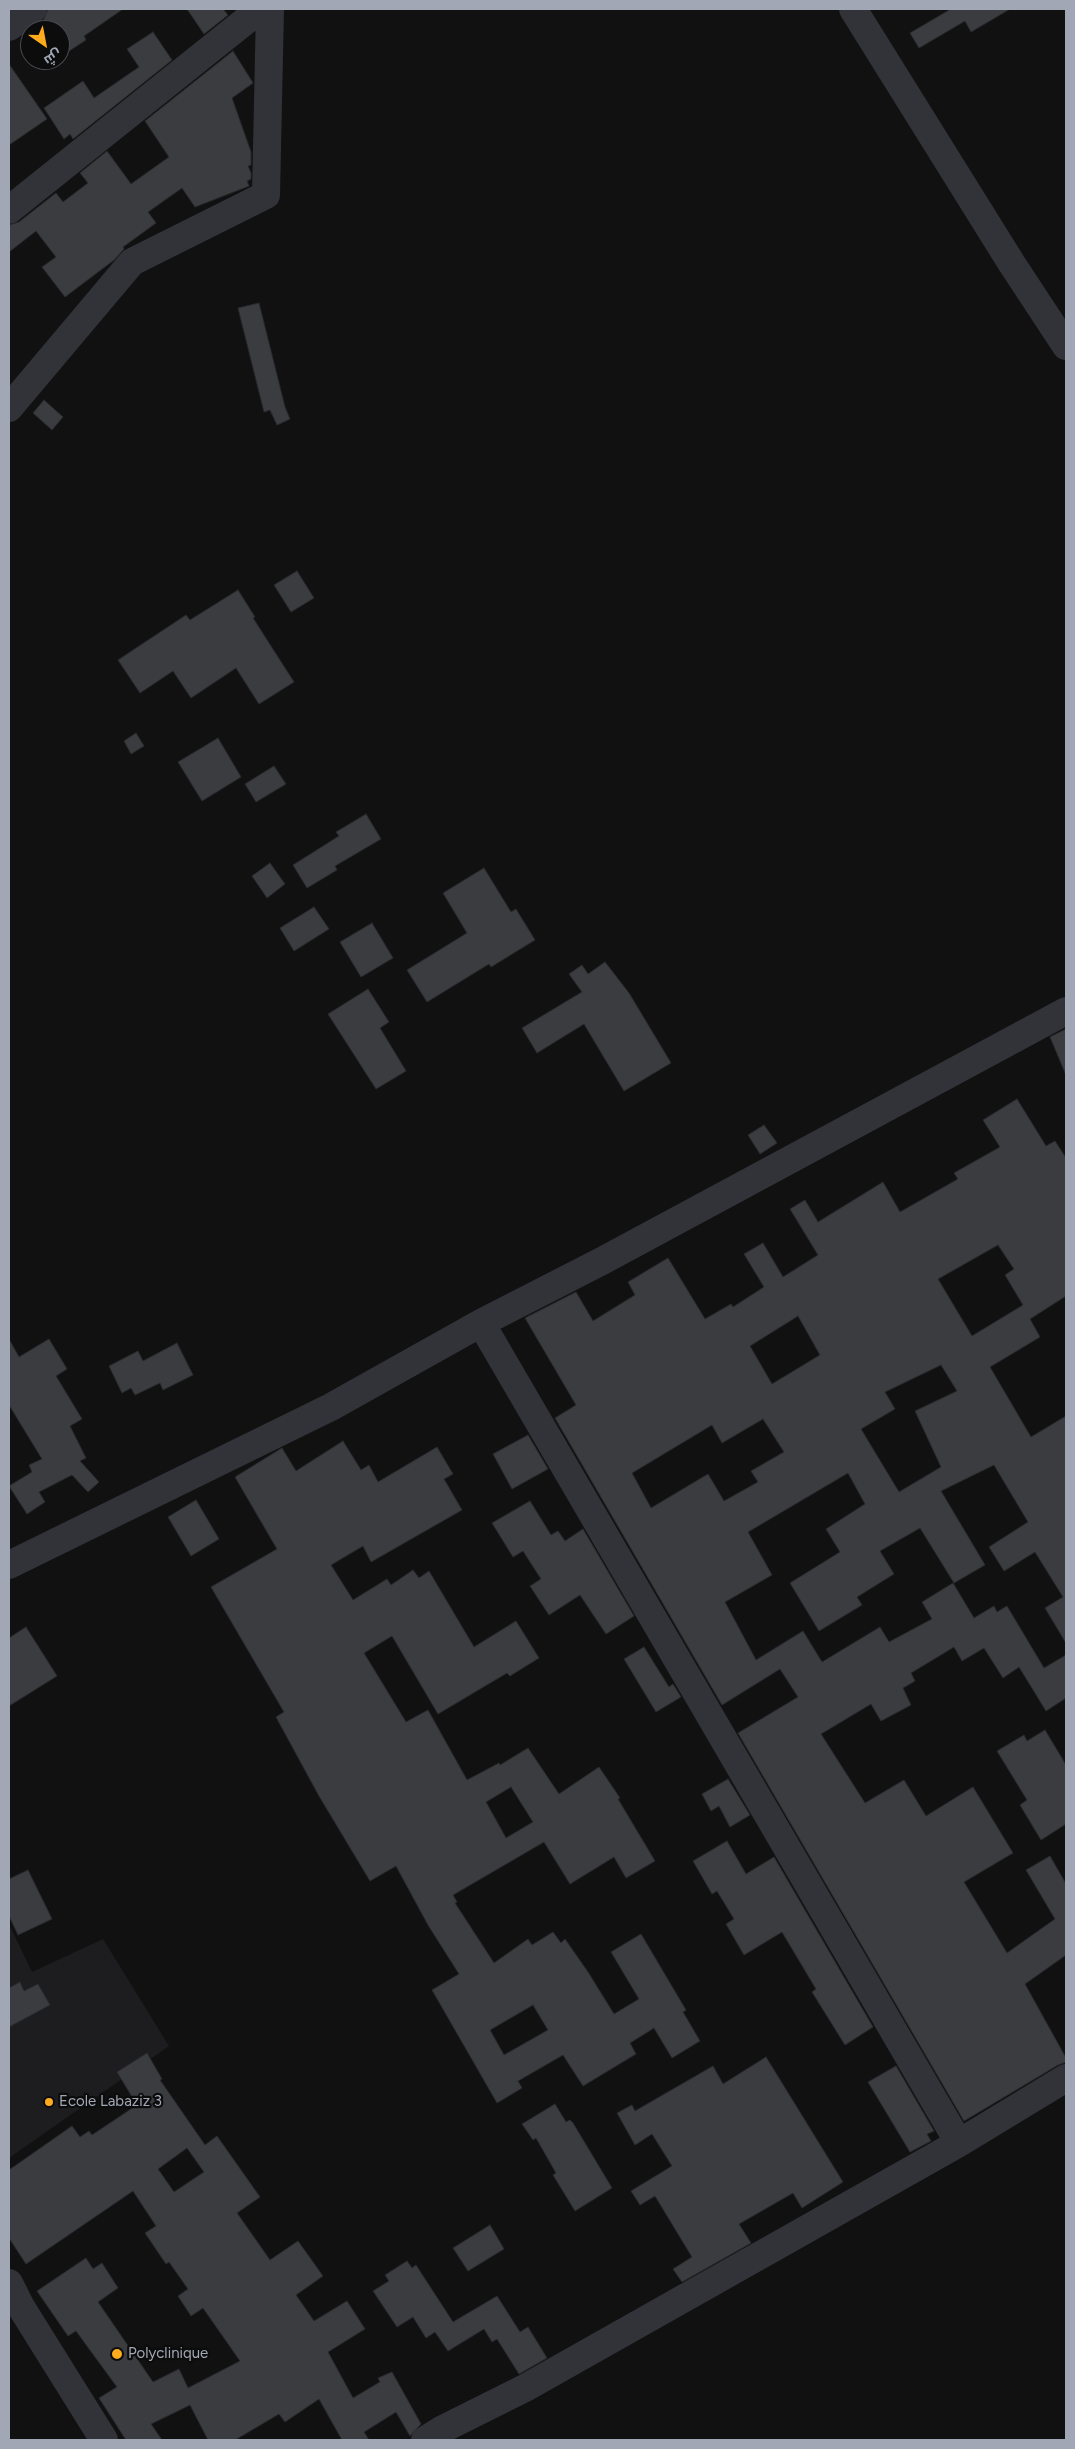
<!DOCTYPE html>
<meta charset="utf-8">
<style>
body{margin:0}
#map{position:relative;width:1075px;height:2449px;overflow:hidden;background:#111112;font-family:Figtree,Cairo,sans-serif}
canvas{display:block}
.frame{position:absolute;inset:0;border:10px solid #a1a7b4;pointer-events:none}
.north{position:absolute;left:20px;top:20px;width:50px;height:50px;box-sizing:border-box;background:#0c0c0d;border:1px solid #484a50;border-radius:50%;rotate:147deg;font-size:14px;font-weight:700;line-height:20px;text-align:center;color:#a1a7b4}
.north::after{content:'';display:block;margin:auto;width:18px;height:22px;background:#feac1d;clip-path:polygon(50% 0,100% 100%,50% 72%,0 100%)}
</style>
<div id="map">
<canvas width="1075" height="2449"></canvas>
<div class="frame"></div>
<div class="north">ش</div>
</div>
<script>
const context = document.querySelector('canvas').getContext('2d');
context.lineJoin = 'round';
function fill(path, color) {
  context.fillStyle = color;
  context.fill(path, 'evenodd');
}
function shape(rows) {
  const path = new Path2D();
  for (const r of rows) {
    path.moveTo(r[0], r[1]);
    for (let i = 2; i < r.length; i += 2) path.lineTo(r[i], r[i + 1]);
  }
  return path;
}
function trace(path, color, width, dash) {
  context.strokeStyle = color;
  context.lineWidth = width;
  context.lineCap = dash ? 'butt' : 'round';
  context.setLineDash(dash || []);
  context.stroke(path);
}
function write(font, color, halo, rows, align = 'center') {
  context.font = font + ' Figtree,sans-serif';
  context.lineWidth = 4.5;
  context.setLineDash([]);
  context.textBaseline = 'middle';
  context.strokeStyle = halo;
  context.fillStyle = color;
  for (const [text, x, y, turn = 0] of rows) {
    context.save();
    context.translate(x, y);
    context.rotate((+turn || 0) * Math.PI / 180);
    context.textAlign = isNaN(turn) ? turn : align;
    if (halo) context.strokeText(text, 0, 0);
    context.fillText(text, 0, 0);
    context.restore();
  }
}
fill(shape([
 [9,1924,32,1972,103,1939,169,2046,9,2158]
]), '#1d1d1f');
const building = shape([
 [48,9,123,9,84,36,86,40,60,57,60,30,31,30,43,21,48,9],
 [187,9,223,9,228,15,204,34,187,9],
 [951,9,1010,9,971,32,965,21,919,48,910,33,951,9],
 [153,32,172,60,73,139,70,134,64,139,44,108,83,81,94,98,139,67,127,49,153,32],
 [233,51,253,83,232,98,251,152,251,165,248,166,251,173,251,179,247,181,249,186,195,207,182,188,148,212,156,223,123,247,124,249,114,260,65,297,42,267,56,257,36,231,9,252,9,225,19,222,56,193,63,202,88,183,80,173,107,151,131,184,169,157,145,121,233,51],
 [9,64,47,119,9,145,9,64],
 [259,303,285,407,290,419,277,425,270,410,264,412,238,308,259,303],
 [44,400,63,417,52,430,33,413,44,400],
 [297,571,314,598,291,612,274,585,297,571],
 [238,590,255,617,253,618,294,682,259,704,236,668,191,698,173,671,140,693,118,660,186,615,190,620,238,590],
 [136,733,144,746,131,754,124,741,136,733],
 [218,738,241,777,202,801,178,762,218,738],
 [274,766,286,784,256,802,245,784,274,766],
 [366,814,381,839,335,866,337,870,307,888,293,865,339,836,336,832,366,814],
 [270,863,285,884,267,898,252,876,270,863],
 [484,868,511,912,516,909,535,940,491,967,489,964,427,1002,407,970,467,933,443,893,484,868],
 [314,907,329,929,294,951,280,928,314,907],
 [372,923,393,958,361,977,340,942,372,923],
 [605,962,629,993,671,1063,624,1091,584,1024,537,1053,522,1028,582,992,569,974,582,965,588,974,605,962],
 [368,989,389,1022,380,1028,406,1071,376,1089,328,1014,368,989],
 [1066,1029,1066,1075,1050,1037,1066,1029],
 [1017,1099,1046,1146,1055,1141,1066,1158,1066,1296,1030,1319,1040,1337,990,1367,1031,1437,1066,1416,1066,1643,1045,1608,1063,1597,1035,1552,1004,1571,989,1547,1028,1522,994,1465,941,1491,985,1565,954,1583,920,1528,880,1551,894,1574,857,1597,862,1605,819,1631,790,1583,840,1552,826,1529,865,1504,848,1473,748,1532,772,1575,725,1602,756,1660,803,1631,822,1662,880,1627,889,1642,932,1619,922,1602,953,1583,974,1618,994,1606,997,1612,1007,1606,1044,1668,1066,1655,1066,1698,1046,1711,1019,1667,1003,1678,984,1648,962,1661,954,1647,911,1673,915,1681,903,1688,911,1705,881,1721,871,1704,821,1734,865,1803,904,1780,926,1816,973,1787,1013,1853,964,1882,1007,1953,1055,1919,1026,1870,1050,1856,1066,1884,1066,1955,1025,1984,1066,2058,1066,2062,1058,2065,964,2121,738,1733,798,1697,780,1669,722,1705,555,1418,576,1405,525,1318,576,1292,593,1321,635,1295,628,1282,668,1258,705,1319,731,1304,733,1307,764,1287,744,1254,763,1243,783,1277,818,1255,790,1209,805,1200,818,1222,883,1182,900,1212,958,1179,954,1173,1000,1147,983,1120,1017,1099],
 [998,1245,1014,1269,1005,1275,1023,1305,972,1336,938,1279,998,1245],
 [798,1316,820,1355,772,1384,750,1346,798,1316],
 [941,1365,957,1391,915,1411,941,1467,899,1492,861,1429,895,1409,885,1392,941,1365],
 [763,1419,784,1452,751,1471,758,1482,724,1501,708,1474,651,1508,632,1473,712,1425,722,1443,763,1419],
 [764,1125,777,1143,760,1154,748,1135,764,1125],
 [9,1339,19,1357,49,1339,67,1369,56,1376,82,1419,70,1426,86,1458,80,1461,99,1482,88,1492,72,1475,39,1492,45,1502,27,1514,9,1486,32,1472,29,1465,42,1459,9,1405,9,1339],
 [177,1343,193,1375,163,1390,160,1383,135,1395,131,1388,122,1393,109,1366,138,1351,143,1361,177,1343],
 [528,1435,548,1469,512,1489,493,1454,528,1435],
 [343,1441,361,1470,369,1465,378,1482,437,1447,453,1474,444,1479,462,1510,371,1562,363,1546,331,1565,353,1600,387,1579,391,1585,413,1570,419,1578,429,1571,474,1647,516,1621,539,1658,510,1676,507,1673,438,1714,392,1636,364,1653,406,1722,428,1710,467,1780,499,1763,500,1765,528,1748,559,1794,599,1767,620,1798,618,1799,655,1861,626,1878,614,1857,570,1884,544,1842,453,1895,457,1902,455,1903,494,1963,528,1939,532,1945,553,1932,561,1943,565,1939,588,1972,614,2014,639,1999,611,1952,641,1934,686,2010,683,2012,700,2041,672,2058,654,2028,630,2043,636,2054,583,2086,563,2055,518,2081,522,2088,497,2103,432,1990,459,1974,428,1925,396,1866,370,1881,319,1796,276,1717,284,1712,211,1587,277,1549,235,1477,282,1448,296,1471,343,1441],
 [511,1787,533,1822,506,1838,486,1802,511,1787],
 [533,2005,548,2030,504,2055,490,2030,533,2005],
 [196,1500,219,1539,191,1556,168,1517,196,1500],
 [530,1501,551,1535,558,1531,565,1541,583,1529,634,1616,606,1634,580,1595,549,1615,530,1586,541,1579,523,1551,513,1557,492,1523,530,1501],
 [26,1627,57,1676,9,1706,9,1638,26,1627],
 [644,1647,669,1687,673,1684,681,1697,656,1712,624,1659,644,1647],
 [1045,1730,1066,1765,1066,1824,1041,1840,1020,1805,1027,1800,997,1751,1024,1735,1027,1741,1045,1730],
 [728,1779,750,1815,730,1827,719,1806,711,1811,702,1794,728,1779],
 [727,1841,746,1874,774,1857,873,2027,845,2045,812,1992,816,1989,782,1932,744,1955,726,1924,734,1919,717,1891,712,1894,693,1861,727,1841],
 [28,1870,52,1919,18,1935,9,1916,9,1879,28,1870],
 [20,1982,24,1991,38,1984,50,2005,9,2027,9,1988,20,1982],
 [147,2053,162,2079,160,2080,205,2145,217,2136,260,2197,237,2213,270,2260,298,2241,323,2276,296,2295,314,2321,347,2301,365,2329,328,2352,353,2398,380,2382,378,2378,392,2372,421,2424,410,2436,396,2412,364,2432,369,2440,342,2440,319,2399,285,2422,279,2414,235,2440,208,2440,190,2405,151,2424,162,2440,126,2440,99,2398,117,2387,76,2331,68,2336,37,2291,86,2258,93,2269,102,2263,118,2288,98,2302,153,2382,179,2369,188,2388,240,2361,203,2308,191,2316,178,2296,188,2289,169,2262,166,2264,145,2233,156,2226,133,2191,26,2264,9,2238,9,2170,72,2126,80,2137,89,2131,92,2135,137,2105,117,2072,147,2053],
 [187,2148,204,2172,174,2192,158,2169,187,2148],
 [766,2057,843,2182,802,2208,793,2193,739,2224,751,2243,682,2282,673,2269,692,2257,655,2196,640,2205,631,2191,672,2166,652,2134,635,2145,617,2113,632,2105,635,2111,713,2066,723,2084,766,2057],
 [896,2066,934,2131,927,2134,931,2141,910,2152,868,2082,896,2066],
 [555,2104,566,2122,570,2120,573,2123,612,2188,575,2211,553,2175,556,2173,536,2138,533,2140,522,2124,555,2104],
 [490,2225,504,2249,468,2271,453,2248,490,2225],
 [407,2261,412,2268,416,2265,453,2322,497,2296,520,2332,528,2327,547,2358,519,2374,497,2339,492,2342,484,2329,448,2351,435,2332,426,2338,413,2317,397,2327,373,2291,389,2281,385,2275,407,2261]
]);
fill(building, '#3a3c40');
trace(building, '#2a2b2e', 1);
trace(shape([
 [853,9,1012,264,1066,346],
 [9,27,33,9],
 [9,210,249,18,256,9],
 [9,408,132,262,266,195,270,9],
 [481,1323,959,2143],
 [9,1565,331,1407,481,1323,602,1261,1066,1011],
 [9,2283,21,2307,104,2440],
 [425,2440,441,2430,525,2388,959,2143,1066,2078]
]), '#313338', 28);
for (const [x, y, r, color] of [
 [49,2102,5,"#feac1d"],
 [117,2354,6,"#feac1d"]
]) {
  const dot = new Path2D();
  dot.arc(x, y, r, 0, 2 * Math.PI);
  context.fillStyle = color;
  context.fill(dot);
  trace(dot, '#0c0c0d', 2);
}
write('15px', '#a1a7b4', '#0c0c0d', [
 ["Ecole Labaziz 3",59,2102],
 ["Polyclinique",128,2354]
], 'left');
</script>
